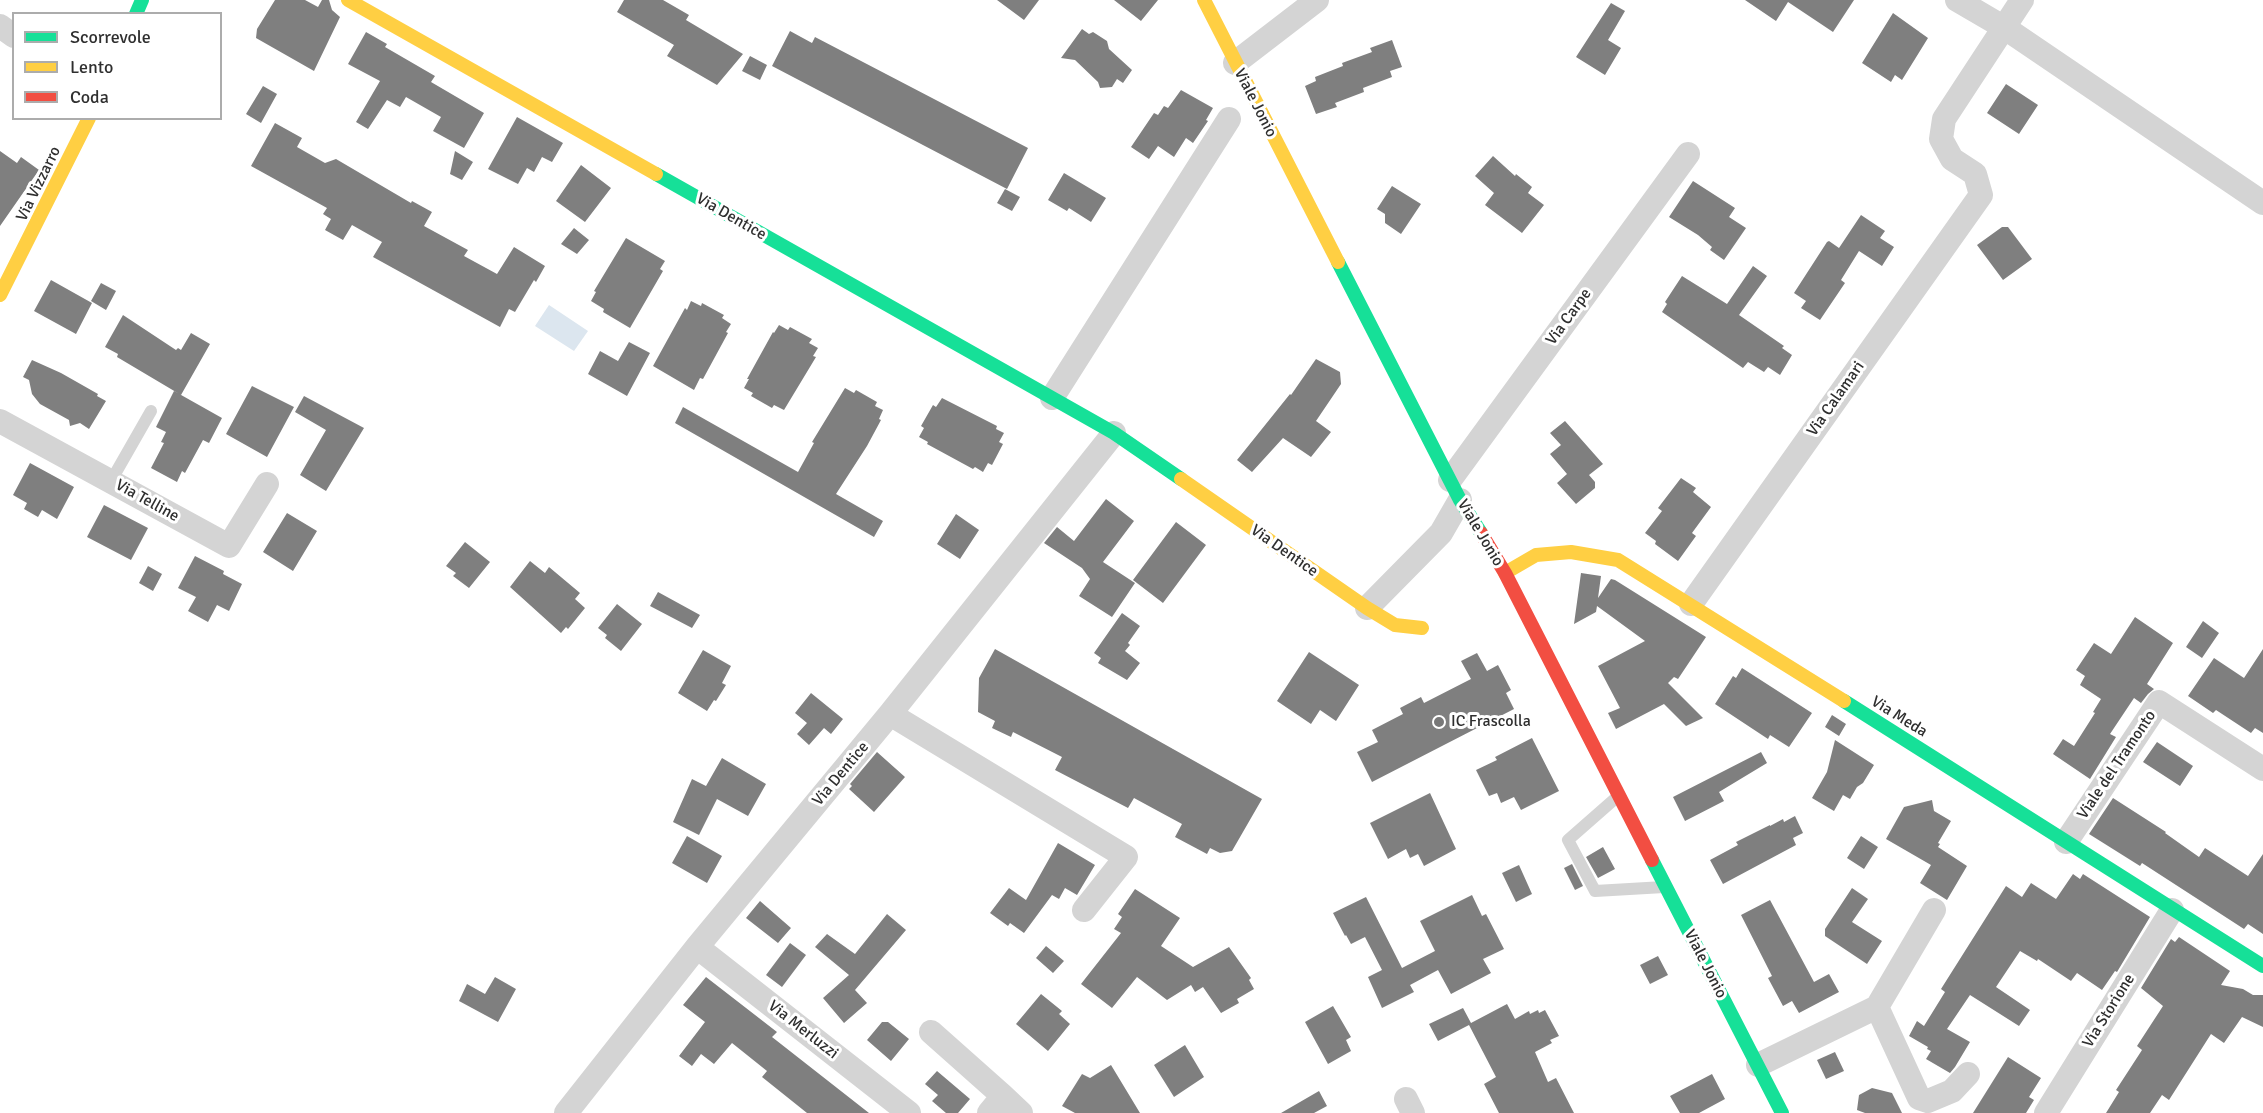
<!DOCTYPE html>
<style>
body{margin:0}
#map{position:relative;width:2263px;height:1113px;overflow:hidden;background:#fff;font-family:Signika,sans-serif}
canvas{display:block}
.legend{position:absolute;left:12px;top:12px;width:210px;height:108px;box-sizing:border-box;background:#fff;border:2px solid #acacac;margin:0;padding:8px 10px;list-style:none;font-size:18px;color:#2f2f2f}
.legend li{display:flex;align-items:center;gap:12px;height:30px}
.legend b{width:30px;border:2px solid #acacac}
</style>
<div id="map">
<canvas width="2263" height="1113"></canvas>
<ul class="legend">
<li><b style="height:8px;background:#16e098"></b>Scorrevole</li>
<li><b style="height:8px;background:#ffcf43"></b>Lento</li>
<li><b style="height:8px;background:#f24e42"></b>Coda</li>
</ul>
</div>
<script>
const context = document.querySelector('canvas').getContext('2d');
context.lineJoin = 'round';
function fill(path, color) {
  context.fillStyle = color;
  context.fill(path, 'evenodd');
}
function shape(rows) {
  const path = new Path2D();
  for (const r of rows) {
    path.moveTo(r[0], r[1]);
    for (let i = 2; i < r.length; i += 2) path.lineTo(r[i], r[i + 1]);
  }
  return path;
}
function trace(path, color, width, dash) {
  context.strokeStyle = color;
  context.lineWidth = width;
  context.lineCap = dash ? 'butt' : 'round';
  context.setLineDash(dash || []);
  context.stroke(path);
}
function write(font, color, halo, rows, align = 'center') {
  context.font = font + ' Signika,sans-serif';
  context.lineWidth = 6;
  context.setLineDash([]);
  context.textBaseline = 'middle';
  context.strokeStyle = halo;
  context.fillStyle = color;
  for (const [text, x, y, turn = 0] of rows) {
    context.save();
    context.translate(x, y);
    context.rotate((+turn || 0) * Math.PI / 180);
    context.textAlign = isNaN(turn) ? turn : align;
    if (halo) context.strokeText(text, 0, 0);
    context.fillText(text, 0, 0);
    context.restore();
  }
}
fill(shape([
 [549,305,588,331,574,351,535,326]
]), '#dce6ef');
fill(shape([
 [275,0,305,0,318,7,322,0,329,0,332,10,340,17,314,71,256,38,257,29],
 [624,0,663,0,689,15,686,20,743,54,717,85,667,56,674,45,617,12],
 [997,0,1039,0,1024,20],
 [1114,0,1158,0,1141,21],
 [1745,0,1854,0,1833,32,1788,2,1776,21],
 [1611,3,1625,11,1608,40,1621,48,1605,75,1576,57],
 [1893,13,1928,38,1902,80,1895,75,1891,82,1862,63],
 [1082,29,1089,34,1093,32,1107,41,1109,49,1132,70,1123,83,1117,79,1112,87,1100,88,1098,82,1075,60,1061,58],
 [790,31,812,43,815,37,1028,148,1007,189,772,66],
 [366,32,387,44,385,47,435,76,431,82,484,113,464,148,433,131,441,117,406,97,400,107,387,100,368,129,356,122,380,81,348,64],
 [1392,40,1402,67,1390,71,1392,77,1363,88,1364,92,1335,103,1337,107,1316,114,1305,86,1316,81,1315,77,1343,66,1342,63,1372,52,1370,48],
 [750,56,767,65,760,80,742,71],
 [2006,84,2038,105,2019,134,1987,113],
 [263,86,277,94,261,123,246,114],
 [1181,90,1213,108,1206,120,1208,121,1193,143,1186,138,1174,157,1158,146,1149,159,1131,147,1154,113,1158,115,1164,106,1168,108],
 [517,117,563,143,552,162,542,157,534,172,527,168,518,184,488,169],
 [275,123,302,138,297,147,325,163,336,159,411,203,412,201,432,212,424,226,468,250,464,256,497,274,514,247,545,266,536,282,534,280,515,312,509,309,500,327,373,257,382,242,352,225,343,240,325,230,331,219,323,214,327,208,251,166],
 [0,151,17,163,21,157,39,170,0,226],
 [455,151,473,162,462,180,450,174],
 [1493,156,1515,176,1516,174,1532,187,1528,193,1544,205,1522,233,1485,205,1494,193,1475,176],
 [581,165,611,188,585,222,556,201],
 [1064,173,1106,198,1091,222,1069,208,1067,211,1048,200],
 [1693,181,1735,208,1729,217,1746,228,1724,260,1710,250,1712,247,1698,235,1669,217],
 [1392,186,1421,204,1401,234,1385,223,1385,214,1377,209],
 [1005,189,1020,197,1012,211,997,203],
 [1861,215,1885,231,1880,238,1894,247,1882,266,1859,251,1841,280,1845,283,1820,320,1801,308,1806,301,1794,293,1827,242,1829,241,1839,248],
 [2002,227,2008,227,2032,259,2003,280,1977,245],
 [574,228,589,240,577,254,561,244],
 [626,238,665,261,660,269,663,271,630,328,603,312,604,309,591,301,596,292,594,291],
 [1753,266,1767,276,1739,315,1784,346,1782,348,1792,355,1780,375,1768,367,1764,372,1748,362,1743,368,1662,312,1667,304,1665,302,1682,276,1727,304],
 [51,280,92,303,76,334,34,311],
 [101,283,116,291,106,310,91,301],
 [691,301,701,306,702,303,724,315,722,318,731,324,726,332,728,333,703,379,700,378,694,390,653,366,685,308,687,310],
 [123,315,176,350,178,348,181,350,191,333,210,344,181,395,117,357,118,354,105,347],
 [779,325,788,330,790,327,812,339,809,343,818,348,813,356,816,357,784,410,774,405,772,408,751,396,753,393,744,388,749,379,747,379,773,332,774,333],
 [629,342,650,353,627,396,588,374,600,351,618,361],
 [1316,359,1340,372,1341,384,1316,421,1331,432,1311,457,1283,438,1252,472,1237,460,1290,394,1291,395],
 [32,360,61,373,98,394,97,396,106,401,89,429,80,423,70,426,69,420,40,404,32,394,29,380,23,377],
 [252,386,294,407,267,457,226,434],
 [845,388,854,393,856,390,877,402,875,406,883,410,879,419,881,420,867,446,836,494,883,521,874,537,675,423,683,407,798,472,814,443,812,442],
 [174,391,222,418,209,443,203,440,185,473,182,471,177,482,151,468,164,443,161,442,166,432,156,427],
 [304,396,364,428,326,491,300,475,326,430,295,412],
 [942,398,997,426,996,429,1004,433,999,442,1003,444,992,465,988,463,983,472,975,467,973,469,927,444,928,442,919,437,924,428,921,426,933,405,936,407],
 [1565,421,1603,464,1589,475,1595,482,1595,488,1576,504,1557,483,1567,474,1550,454,1561,445,1550,433],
 [30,463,74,487,57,519,42,510,38,517,24,509,27,503,13,495],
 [1681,478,1696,488,1693,492,1711,507,1692,533,1696,536,1678,561,1655,544,1656,541,1645,533,1662,511,1658,508],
 [1106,499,1134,521,1103,562,1135,583,1112,617,1079,596,1090,579,1082,568,1044,543,1057,527,1074,541],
 [104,505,148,528,131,560,87,537],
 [287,513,317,531,293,571,263,552],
 [956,514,979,530,960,559,937,544],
 [1176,522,1206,545,1163,603,1133,580],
 [465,542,490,562,469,588,453,576,456,573,446,566],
 [195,556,224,571,223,574,242,584,229,611,217,605,208,622,188,611,196,597,178,588],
 [530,561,545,573,549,567,580,593,575,599,585,608,568,629,566,627,561,633,510,587],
 [148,566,162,574,153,591,139,583],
 [1581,573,1601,576,1598,598,1611,579,1615,580,1706,637,1678,679,1674,677,1668,683,1703,718,1686,726,1664,704,1616,729,1608,713,1620,708,1598,666,1645,641,1597,606,1596,612,1574,624],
 [658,592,700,615,692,628,650,606],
 [617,604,642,624,621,651,605,638,607,635,598,628],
 [1122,613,1140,626,1128,643,1130,645,1125,651,1140,663,1127,680,1098,663,1101,658,1094,653],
 [2135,617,2173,643,2147,684,2154,689,2148,694,2141,703,2134,698,2110,734,2116,737,2090,779,2053,754,2063,739,2074,746,2095,713,2093,712,2101,699,2080,685,2085,676,2076,670,2094,643,2111,654],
 [2203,621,2219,633,2202,658,2186,647],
 [995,649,1262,799,1232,851,1220,853,1210,848,1207,854,1175,837,1182,824,1134,798,1128,808,1055,770,1062,757,1013,732,1011,737,992,728,995,721,978,712,979,678],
 [2263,649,2263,733,2255,728,2251,733,2216,710,2213,713,2188,696,2214,658,2244,678],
 [703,650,731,666,722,683,726,685,716,701,714,700,707,711,678,693],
 [1309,652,1359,685,1336,721,1320,710,1311,724,1277,701],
 [1477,653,1487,671,1498,665,1511,690,1506,693,1514,709,1372,782,1357,752,1378,742,1372,730,1403,714,1400,708,1421,697,1424,703,1471,679,1461,661],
 [1742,668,1812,713,1789,747,1770,735,1768,739,1715,704,1733,676,1736,678],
 [811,693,843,719,831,734,824,728,809,745,797,734,807,723,795,713],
 [1832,715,1846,724,1839,736,1825,727],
 [1532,738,1559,791,1521,810,1514,797,1501,803,1497,793,1489,796,1476,770,1497,760,1495,757],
 [1835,740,1874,765,1863,783,1857,787,1850,799,1843,795,1834,811,1812,798,1827,772],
 [2157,742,2193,766,2180,786,2143,762],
 [877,752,905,777,874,812,849,789,852,786,850,784],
 [1761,752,1767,763,1719,792,1724,801,1685,821,1673,797],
 [722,758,766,784,748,816,717,799,699,835,673,822,692,779,706,786],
 [1430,793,1456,849,1424,866,1418,854,1410,858,1406,849,1388,859,1370,823],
 [2113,798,2166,832,2165,833,2199,857,2205,848,2248,876,2263,854,2263,934,2248,924,2244,929,2142,863,2140,866,2089,834],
 [1932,800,1934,811,1951,821,1938,843,1940,844,1938,847,1967,866,1947,900,1920,883,1931,865,1886,839,1904,807],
 [1795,816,1803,833,1793,838,1796,845,1723,884,1710,860,1738,845,1736,842,1770,825,1770,826,1783,819,1784,822],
 [687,836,722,856,707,883,672,863],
 [1861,836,1878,847,1864,869,1847,858],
 [1058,843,1095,865,1077,895,1065,888,1059,899,1052,895,1024,933,1010,923,1008,926,990,913,1009,888,1026,900],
 [1603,847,1615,869,1598,878,1586,857],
 [1572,864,1583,886,1575,890,1564,868],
 [1519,865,1532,894,1516,902,1502,873],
 [2073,874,2080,879,2083,874,2150,917,2117,972,2115,971,2102,990,2077,973,2071,981,2038,959,2037,961,2020,951,1996,987,2030,1010,2019,1026,1970,995,1947,1029,1970,1042,1955,1067,1950,1073,1926,1059,1931,1051,1927,1049,1928,1047,1909,1036,1917,1021,1924,1026,1945,992,1941,989,2006,886,2022,897,2031,883,2056,899],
 [1852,888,1868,899,1852,922,1882,941,1867,964,1825,936,1825,929],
 [1135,889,1180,918,1161,946,1193,967,1229,947,1251,978,1249,980,1254,989,1237,999,1239,1003,1221,1013,1203,987,1195,992,1191,985,1167,1000,1137,977,1112,1008,1081,984,1121,933,1114,929,1122,917,1118,914],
 [1472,895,1482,916,1486,914,1504,949,1483,959,1491,973,1451,994,1438,970,1410,985,1414,992,1382,1008,1368,977,1382,970,1365,937,1351,944,1346,935,1345,936,1333,913,1366,897,1402,968,1435,951,1420,921],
 [1770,900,1814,982,1829,974,1839,992,1799,1013,1792,1001,1783,1006,1768,978,1772,976,1741,915],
 [760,901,791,928,778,943,746,918],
 [887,914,906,930,855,990,867,1003,844,1023,823,998,849,975,815,947,827,934,855,954],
 [2179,937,2230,971,2221,985,2243,989,2253,995,2263,995,2263,1027,2242,1017,2224,1043,2211,1034,2169,1100,2162,1095,2150,1113,2106,1113,2119,1092,2116,1090,2142,1050,2137,1046,2163,1006,2141,988,2171,939,2175,942],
 [790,943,806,955,782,987,766,975],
 [1046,946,1064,961,1053,973,1036,958],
 [1658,956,1668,975,1650,984,1640,965],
 [495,977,516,989,498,1022,459,1001,467,984,485,994],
 [706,977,777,1032,772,1037,869,1113,807,1113,762,1077,767,1071,732,1043,714,1064,701,1054,692,1066,679,1056,705,1022,683,1005],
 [1041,994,1062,1011,1059,1014,1070,1024,1048,1051,1016,1024],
 [1507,1004,1515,1019,1529,1011,1530,1014,1538,1010,1539,1013,1545,1010,1559,1036,1550,1040,1552,1043,1535,1052,1548,1082,1556,1078,1574,1113,1499,1113,1484,1084,1496,1077,1469,1025,1438,1041,1429,1024,1463,1008,1471,1023],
 [1333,1006,1351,1037,1346,1040,1351,1051,1328,1064,1305,1022],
 [882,1022,888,1022,909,1039,891,1061,867,1040],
 [1185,1045,1204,1077,1174,1097,1154,1065],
 [1835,1052,1844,1071,1826,1079,1817,1060],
 [2008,1057,2041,1078,2029,1097,2034,1100,2026,1113,1973,1113],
 [1111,1065,1140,1113,1075,1113,1062,1106,1082,1074,1090,1078],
 [937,1071,970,1099,958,1113,946,1113,932,1101,938,1095,925,1084],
 [1712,1074,1725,1099,1699,1113,1680,1113,1670,1096],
 [1872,1088,1892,1093,1902,1113,1865,1113,1857,1110,1859,1095],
 [1319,1091,1327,1106,1314,1113,1281,1113]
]), '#7f7f7f');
trace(shape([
 [111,481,151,411],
 [1617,797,1568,840,1595,891,1664,887]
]), '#d4d4d4', 12);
trace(shape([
 [1957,0,2005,28,2263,203],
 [0,26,14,36],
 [1235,63,1317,0],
 [1052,398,1229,119],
 [0,421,229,546,267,484],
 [1450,480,1688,154],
 [1691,604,1981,195,1975,174,1952,159,1941,139,1944,119,2022,0],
 [1367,608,1441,533,1460,500],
 [890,714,1126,857,1084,910],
 [2066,842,2159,702,2263,769],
 [697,947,909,1113],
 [1877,1007,1919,1098,1928,1101,1952,1091,1968,1074],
 [931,1032,1003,1096],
 [1758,1065,1877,1007,1934,910],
 [1406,1099,1413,1113],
 [566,1113,697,947,890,714,1114,433],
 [989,1113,1003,1096,1021,1113],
 [2046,1113,2172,910]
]), '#d4d4d4', 24);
trace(shape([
 [136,14,142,0],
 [656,174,1114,433,1181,479],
 [1338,262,1460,500,1481,533],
 [1844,701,2263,966],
 [1652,860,1782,1113]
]), '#16e098', 14);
trace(shape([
 [348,0,656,174],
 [1204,0,1338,262],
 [0,295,89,118],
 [1181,479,1367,608,1395,625,1422,628],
 [1505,573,1536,555,1571,552,1618,560,1844,701]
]), '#ffcf43', 14);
trace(shape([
 [1481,533,1505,573,1652,860]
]), '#f24e42', 14);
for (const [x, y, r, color] of [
 [1439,722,6,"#787878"]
]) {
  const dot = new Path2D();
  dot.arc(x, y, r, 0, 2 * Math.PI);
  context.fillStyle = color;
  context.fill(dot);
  trace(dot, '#fff', 2);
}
write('16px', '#2f2f2f', '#fff', [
 ["Viale Jonio",1255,103,63],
 ["Via Vizzarro",39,184,-64],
 ["Via Dentice",731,217,30],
 ["Via Carpe",1569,317,-54],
 ["Via Calamari",1836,399,-55],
 ["Via Telline",147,501,29],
 ["Viale Jonio",1480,533,59],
 ["Via Dentice",1284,551,35],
 ["Via Meda",1899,717,32],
 ["Viale del Tramonto",2117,765,-56],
 ["Via Dentice",841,774,-50],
 ["Viale Jonio",1705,964,63],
 ["Via Storione",2109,1011,-58],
 ["Via Merluzzi",803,1030,38]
]);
write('16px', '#2f2f2f', '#fff', [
 ["IC Frascolla",1451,722]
], 'left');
</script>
